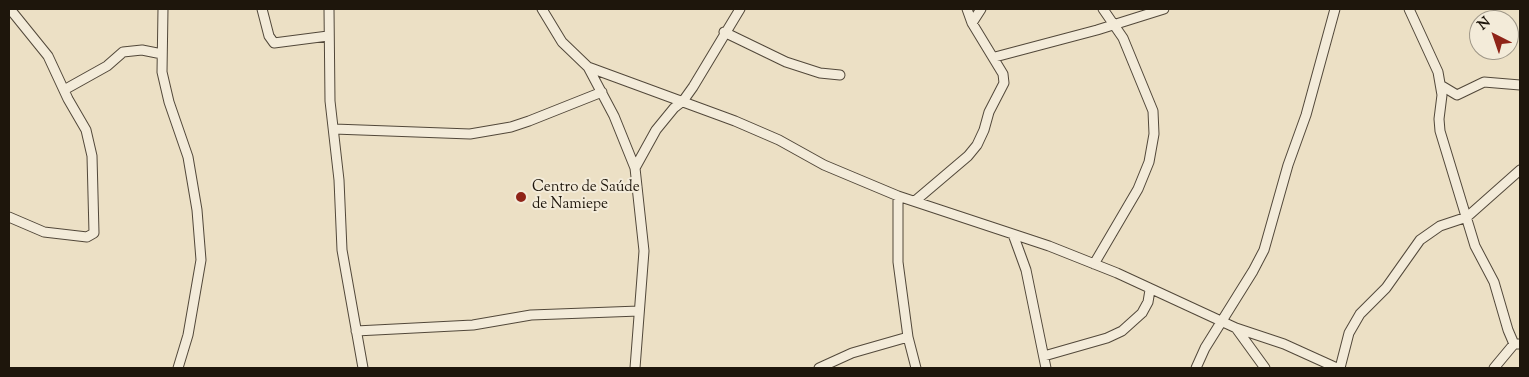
<!DOCTYPE html>
<meta charset="utf-8">
<style>
body{margin:0}
#map{position:relative;width:1529px;height:377px;overflow:hidden;background:#ece0c5;font-family:"Sorts Mill Goudy",serif}
canvas{display:block}
.frame{position:absolute;inset:0;border:10px solid #1e160c;pointer-events:none}
.north{position:absolute;left:1469px;top:10px;width:50px;height:50px;box-sizing:border-box;background:#f3ebd9;border:1px solid #9e9687;border-radius:50%;rotate:319deg;font-size:14px;font-weight:700;line-height:20px;text-align:center;color:#1e160c}
.north::after{content:'';display:block;margin:auto;width:18px;height:22px;background:#8f2418;clip-path:polygon(50% 0,100% 100%,50% 72%,0 100%)}
</style>
<div id="map">
<canvas width="1529" height="377"></canvas>
<div class="frame"></div>
<div class="north">N</div>
</div>
<script>
const context = document.querySelector('canvas').getContext('2d');
context.lineJoin = 'round';
function shape(rows) {
  const path = new Path2D();
  for (const r of rows) {
    path.moveTo(r[0], r[1]);
    for (let i = 2; i < r.length; i += 2) path.lineTo(r[i], r[i + 1]);
  }
  return path;
}
function trace(path, color, width, dash) {
  context.strokeStyle = color;
  context.lineWidth = width;
  context.lineCap = dash ? 'butt' : 'round';
  context.setLineDash(dash || []);
  context.stroke(path);
}
function write(font, color, halo, rows, align = 'center') {
  context.font = font + ' "Sorts Mill Goudy",serif';
  context.lineWidth = 4;
  context.setLineDash([]);
  context.textBaseline = 'middle';
  context.strokeStyle = halo;
  context.fillStyle = color;
  for (const [text, x, y, turn = 0] of rows) {
    context.save();
    context.translate(x, y);
    context.rotate((+turn || 0) * Math.PI / 180);
    context.textAlign = isNaN(turn) ? turn : align;
    if (halo) context.strokeText(text, 0, 0);
    context.fillText(text, 0, 0);
    context.restore();
  }
}
const minor = shape([
 [163,9,162,72,169,102,188,157,197,210,201,260,188,335,178,368],
 [262,9,269,36,274,43,328,36],
 [329,9,330,101,339,180,342,250,363,368],
 [542,9,562,42,588,67,614,116,635,168,644,251,635,368],
 [1409,9,1438,72,1442,95,1439,119,1440,131,1475,246,1494,282,1508,330,1514,344],
 [972,23,981,9],
 [724,32,786,62,820,73,840,75],
 [995,57,1097,30,1164,9],
 [588,67,735,121,779,140,824,165,898,196,1049,246,1117,273,1236,328,1265,368],
 [1442,86,1457,95,1484,82,1520,85],
 [64,90,107,66,123,52,142,50,162,54],
 [334,129,470,134,511,127,529,121,602,92],
 [635,168,656,130,674,108,683,101,693,87,740,9],
 [898,196,898,262,908,337,916,368],
 [915,201,968,156,977,145,984,130,989,112,1004,83,1003,74,972,23,967,9],
 [9,217,44,232,87,237,94,233,92,156,86,130,68,99,48,56,10,9],
 [1014,237,1026,270,1046,368],
 [1094,264,1138,189,1149,162,1154,134,1153,111,1123,38,1103,9],
 [1236,328,1284,344,1337,368],
 [356,331,473,325,531,315,639,311],
 [1044,356,1107,338,1122,331,1142,313,1148,302,1150,290],
 [819,368,852,353,908,337],
 [1196,368,1205,348,1253,271,1264,250,1288,165,1306,115,1335,9],
 [1340,368,1349,333,1360,314,1386,288,1420,240,1440,226,1467,217,1520,170],
 [1494,368,1514,344,1520,344]
]);
trace(minor, '#52483a', 11);
trace(minor, '#f3ebd9', 9);
for (const [x, y, r, color] of [
 [521,197,6,"#8f2418"]
]) {
  const dot = new Path2D();
  dot.arc(x, y, r, 0, 2 * Math.PI);
  context.fillStyle = color;
  context.fill(dot);
  trace(dot, '#f3ebd9', 2);
}
write('15px', '#1e160c', '#f3ebd9', [
 ["Centro de Saúde",532,188],
 ["de Namiepe",532,205]
], 'left');
</script>
